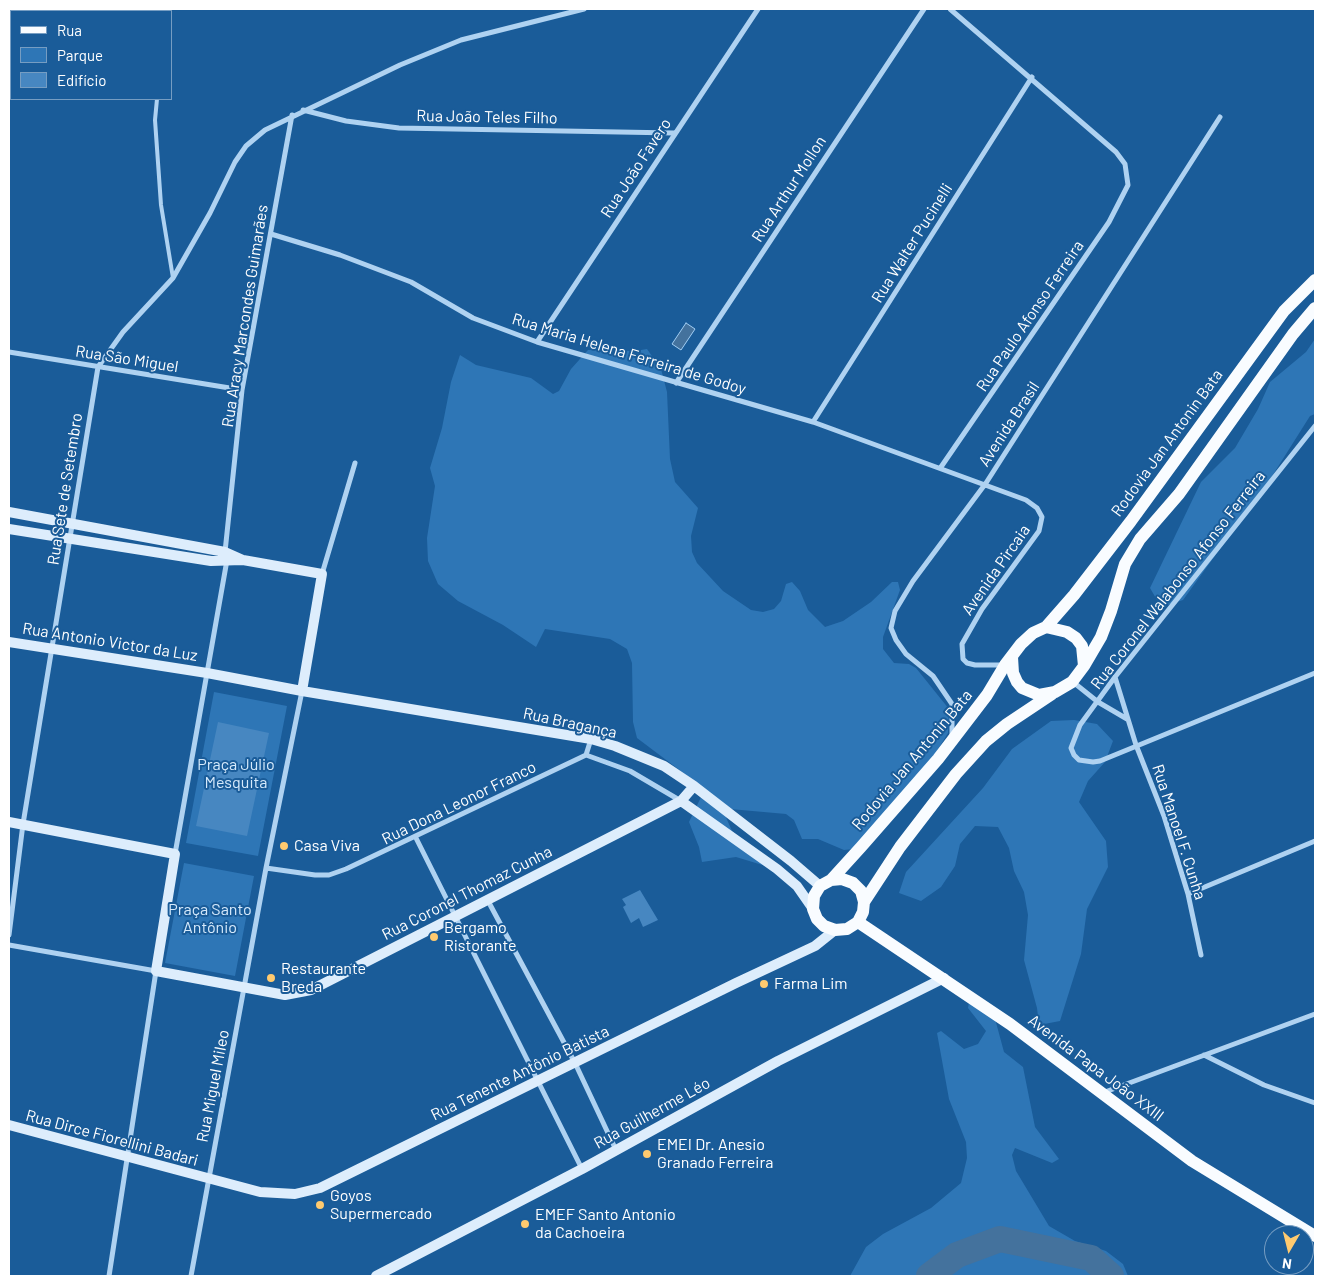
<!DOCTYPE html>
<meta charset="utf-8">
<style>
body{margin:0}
#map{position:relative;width:1324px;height:1285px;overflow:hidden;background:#1a5c99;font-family:Barlow,sans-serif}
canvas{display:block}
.frame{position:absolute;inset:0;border:10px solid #fff;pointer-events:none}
.legend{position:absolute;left:10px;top:10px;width:162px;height:90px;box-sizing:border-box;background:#1a5c99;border:1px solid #769dc2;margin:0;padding:6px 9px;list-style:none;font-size:15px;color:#fff}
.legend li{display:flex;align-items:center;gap:10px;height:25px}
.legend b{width:25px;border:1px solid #769dc2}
.north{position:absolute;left:1264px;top:1225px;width:50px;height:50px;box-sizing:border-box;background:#1a5c99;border:1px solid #769dc2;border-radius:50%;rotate:188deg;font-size:14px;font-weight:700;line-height:20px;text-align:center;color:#fff}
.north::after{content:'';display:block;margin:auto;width:18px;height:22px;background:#ffca6f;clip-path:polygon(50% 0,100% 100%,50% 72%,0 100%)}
</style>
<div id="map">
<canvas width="1324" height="1285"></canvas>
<div class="frame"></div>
<ul class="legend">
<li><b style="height:6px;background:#f9fcff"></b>Rua</li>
<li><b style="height:14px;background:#2e76b6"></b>Parque</li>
<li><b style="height:14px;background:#4787c1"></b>Edifício</li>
</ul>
<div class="north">N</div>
</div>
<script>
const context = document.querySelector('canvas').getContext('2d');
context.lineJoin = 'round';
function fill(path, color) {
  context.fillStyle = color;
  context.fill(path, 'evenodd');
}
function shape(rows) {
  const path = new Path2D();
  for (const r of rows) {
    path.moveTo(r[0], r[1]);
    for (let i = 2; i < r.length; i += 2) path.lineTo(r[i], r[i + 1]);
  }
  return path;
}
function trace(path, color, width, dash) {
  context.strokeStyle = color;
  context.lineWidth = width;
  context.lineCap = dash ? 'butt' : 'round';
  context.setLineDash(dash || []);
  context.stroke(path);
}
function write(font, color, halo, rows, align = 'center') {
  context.font = font + ' Barlow,sans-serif';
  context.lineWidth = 4;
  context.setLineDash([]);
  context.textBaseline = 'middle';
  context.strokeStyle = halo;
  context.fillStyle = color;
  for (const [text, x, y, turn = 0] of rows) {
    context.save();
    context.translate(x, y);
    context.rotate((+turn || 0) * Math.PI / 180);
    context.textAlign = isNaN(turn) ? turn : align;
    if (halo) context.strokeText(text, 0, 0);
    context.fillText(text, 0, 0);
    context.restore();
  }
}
fill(shape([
 [1315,339,1315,414,1310,416,1269,481,1183,600,1161,607,1150,588,1201,482,1235,448,1258,409,1270,382,1306,352],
 [647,349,661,369,667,392,670,459,675,482,698,508,691,536,692,552,697,563,723,591,751,610,763,612,774,609,781,601,786,584,792,582,800,591,808,610,825,627,843,621,871,602,892,582,898,582,900,590,883,637,883,649,894,663,909,664,916,668,949,709,948,733,916,785,863,848,844,850,818,839,802,839,794,820,786,814,730,809,725,815,732,831,769,867,736,857,702,862,699,847,689,822,702,795,702,787,637,738,633,722,632,663,627,649,610,639,545,629,536,647,503,625,458,601,438,584,428,561,427,538,435,486,430,468,442,428,451,382,460,355,476,365,531,378,553,394,559,391,571,369,588,350,635,351],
 [214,692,287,706,258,856,186,843],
 [1074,720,1097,724,1113,741,1105,762,1088,781,1079,802,1106,841,1108,867,1087,909,1081,954,1060,1021,1039,1025,1037,1008,1024,960,1028,915,1024,892,1014,871,1009,848,998,827,975,826,960,844,955,866,941,887,921,901,899,893,906,872,983,788,1012,749,1051,721],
 [184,863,254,876,235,976,165,963],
 [969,1002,994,1015,1004,1052,1023,1067,1035,1127,1059,1159,1052,1163,1015,1148,1012,1155,1016,1171,1049,1226,1075,1241,1106,1251,1123,1264,1128,1276,850,1276,866,1247,883,1234,931,1208,961,1183,967,1158,966,1142,949,1099,937,1033,941,1031,964,1049,978,1044,986,1031,968,1008]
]), '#2e76b6');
const water = shape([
 [686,323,695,329,681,350,672,344,686,323]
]);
fill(water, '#44729d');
trace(water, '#a2cef3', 1);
trace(shape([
 [929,1276,957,1255,1000,1239,1091,1258,1111,1276]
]), '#44729d', 26);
fill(shape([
 [218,722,269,733,247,836,196,826],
 [640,890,658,920,643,927,639,918,631,923,623,907,626,905,622,899]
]), '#4787c1');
trace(shape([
 [165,11,165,9],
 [157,99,155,120,161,205,173,278]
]), '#afd2f1', 4);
trace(shape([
 [303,110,346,121,399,128,674,133],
 [271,234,340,255,411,282,473,318,537,342,813,422,1026,500,1037,508,1042,517,1039,531,982,609,962,644,963,659,967,663,975,665,1004,665],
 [537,342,758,9],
 [9,352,242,390],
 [676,383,924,9],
 [813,422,1032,77],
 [1315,426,1115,677,1080,725,1071,748,1074,755,1079,760,1093,762,1100,761,1315,673],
 [941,467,1109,222,1128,185,1125,164,1116,152,950,9],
 [225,552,242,390,292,115],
 [322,574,355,463],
 [1115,677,1136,745,1164,816,1188,894,1201,955],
 [1073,682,1098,702,1127,719],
 [952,735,952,704,933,676,906,654,896,640,891,628,895,611,913,581,986,483,1220,117],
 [586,755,630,771,681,801],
 [416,838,582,1169],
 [175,854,227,560],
 [266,868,315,875,329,875,346,869,586,755,591,739],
 [1188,894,1315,841],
 [487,899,575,1063,616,1150],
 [9,935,23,824,98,367,123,332,173,278,210,213,235,162,246,146,265,130,400,65,461,40,584,9],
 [9,945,156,971,109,1276],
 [1204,1055,1264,1085,1315,1103],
 [1105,1092,1315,1014],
 [191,1276,266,868,302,691]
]), '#afd2f1', 5);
trace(shape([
 [9,512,225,552,243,560,322,574,302,691],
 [9,529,211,561,242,560],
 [9,642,207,673,302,691,591,739,615,746,664,766,694,786,791,861,820,886],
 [681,801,777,869,797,886,813,909],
 [9,822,175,854,156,971,285,995,311,990,454,917,681,801,694,786],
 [9,1125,260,1192,295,1194,320,1188,736,983,815,946,835,930],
 [376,1276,582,1169,778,1061,944,978]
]), '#ddedfc', 10);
trace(shape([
 [1046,627,1074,595,1131,521,1284,311,1315,280],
 [1084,666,1101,637,1111,611,1125,564,1140,539,1179,494,1293,334,1315,308],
 [831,880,842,879,853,883,861,891,864,902,863,912,858,922,847,929,835,930,824,926,817,919,813,909,814,896,820,886,831,880,861,847,938,759,987,695,1005,665,1021,644,1033,633,1046,627,1067,632,1076,638,1082,646,1084,666,1072,682,1055,692,1039,695,1022,688,1017,682,1013,673,1012,657],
 [864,902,900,847,956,774,986,741,1007,724,1052,694],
 [858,922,1010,1024,1192,1161,1315,1236]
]), '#f9fcff', 12);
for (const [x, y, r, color] of [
 [284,846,5,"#ffca6f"],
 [434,937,5,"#ffca6f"],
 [271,978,5,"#ffca6f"],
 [764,984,5,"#ffca6f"],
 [647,1154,5,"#ffca6f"],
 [320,1205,5,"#ffca6f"],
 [525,1224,5,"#ffca6f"]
]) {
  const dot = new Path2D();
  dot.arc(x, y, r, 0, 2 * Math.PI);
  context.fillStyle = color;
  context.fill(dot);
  trace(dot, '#1a5c99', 2);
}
write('16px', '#fff', '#1a5c99', [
 ["Rua João Teles Filho",487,117,1],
 ["Rua João Favero",636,168,-57],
 ["Rua Arthur Mollon",789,189,-57],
 ["Rua Walter Pucinelli",912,243,-58],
 ["Rua Aracy Marcondes Guimarães",245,316,-81],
 ["Rua Paulo Afonso Ferreira",1030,316,-56],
 ["Rua Maria Helena Ferreira de Godoy",629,354,17],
 ["Rua São Miguel",127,359,9],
 ["Avenida Brasil",1009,424,-57],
 ["Rodovia Jan Antonin Bata",1167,443,-54],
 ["Rua Sete de Setembro",65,489,-81],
 ["Avenida Pircaia",996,570,-55],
 ["Rua Coronel Walabonso Afonso Ferreira",1178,580,-52],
 ["Rua Antonio Victor da Luz",110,642,9],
 ["Rua Bragança",570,723,12],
 ["Rodovia Jan Antonin Bata",912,760,-50],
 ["Rua Dona Leonor Franco",459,803,-26],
 ["Rua Manoel F. Cunha",1179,832,72],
 ["Rua Coronel Thomaz Cunha",467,893,-27],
 ["Avenida Papa João XXIII",1096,1068,37],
 ["Rua Tenente Antônio Batista",520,1073,-26],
 ["Rua Miguel Mileo",213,1086,-79],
 ["Rua Guilherme Léo",652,1113,-29],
 ["Rua Dirce Fiorellini Badari",112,1138,15]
]);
write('16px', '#d6eafc', '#1a5c99', [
 ["Praça Júlio",236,765],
 ["Mesquita",236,783],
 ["Praça Santo",210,910],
 ["Antônio",210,928]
]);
write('16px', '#fff', '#1a5c99', [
 ["Casa Viva",294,846],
 ["Bergamo",444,928],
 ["Ristorante",444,946],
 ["Restaurante",281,969],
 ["Breda",281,987],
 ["Farma Lim",774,984],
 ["EMEI Dr. Anesio",657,1145],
 ["Granado Ferreira",657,1163],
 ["Goyos",330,1196],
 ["Supermercado",330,1214],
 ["EMEF Santo Antonio",535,1215],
 ["da Cachoeira",535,1233]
], 'left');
</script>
